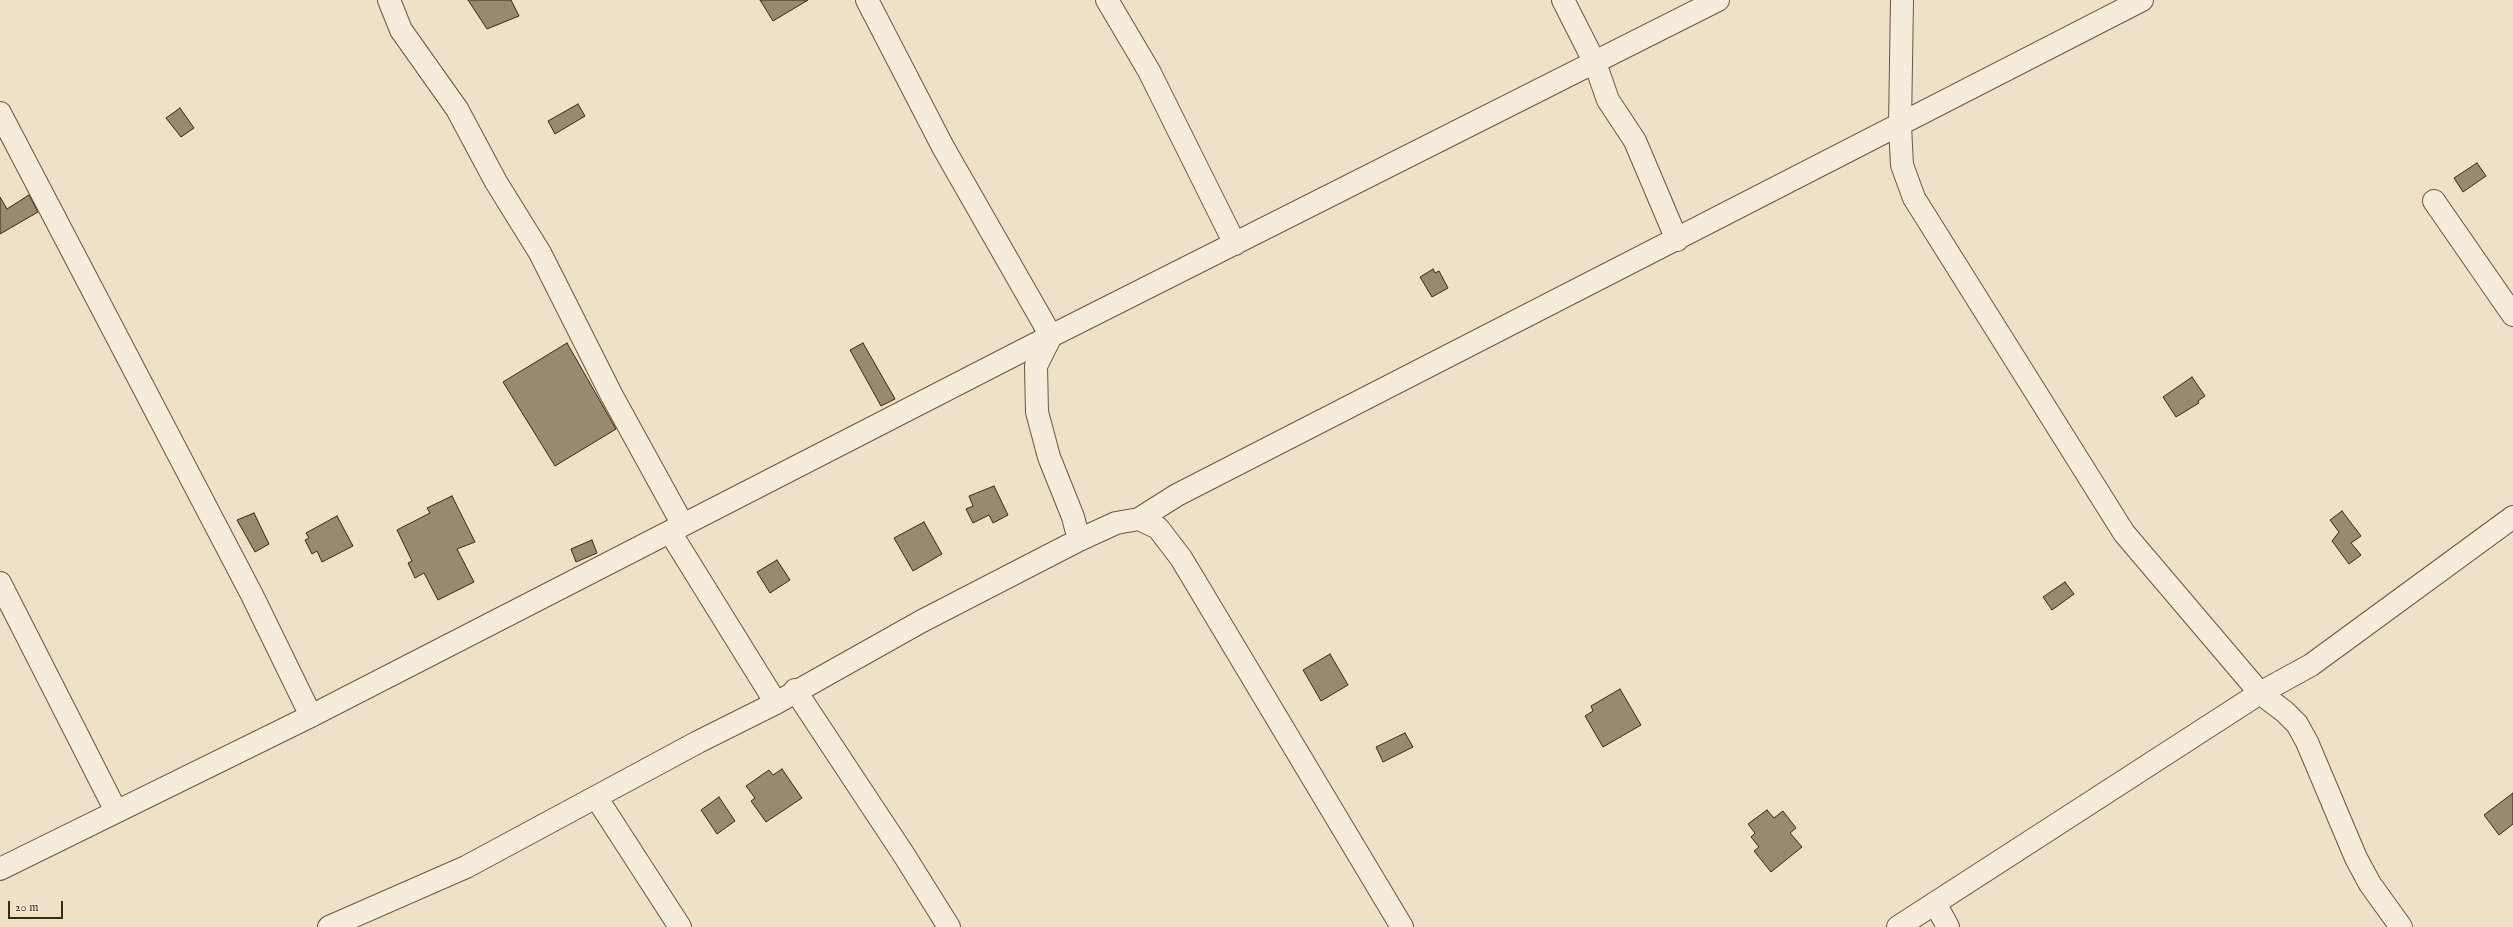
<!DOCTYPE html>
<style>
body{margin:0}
#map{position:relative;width:2513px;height:927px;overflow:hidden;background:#efe1c8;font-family:"IM FELL English",serif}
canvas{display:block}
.scale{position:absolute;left:8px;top:901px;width:55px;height:18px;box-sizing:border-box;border:2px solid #3c290e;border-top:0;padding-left:5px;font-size:12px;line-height:14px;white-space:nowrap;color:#3c290e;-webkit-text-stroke:3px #f5ecdb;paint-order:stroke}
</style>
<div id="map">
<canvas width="2513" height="927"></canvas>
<div class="scale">20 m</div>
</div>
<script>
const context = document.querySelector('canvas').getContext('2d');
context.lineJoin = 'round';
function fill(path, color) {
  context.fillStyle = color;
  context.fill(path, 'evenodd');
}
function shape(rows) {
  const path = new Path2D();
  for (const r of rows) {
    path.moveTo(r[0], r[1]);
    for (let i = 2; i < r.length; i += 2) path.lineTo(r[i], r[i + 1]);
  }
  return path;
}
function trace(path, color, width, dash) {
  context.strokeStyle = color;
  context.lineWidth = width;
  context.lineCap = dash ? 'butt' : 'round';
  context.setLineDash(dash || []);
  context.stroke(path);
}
const building = shape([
 [468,0,511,0,519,16,487,29,468,0],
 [760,0,808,0,773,21,760,0],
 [578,104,585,116,555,134,548,121,578,104],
 [180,108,194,128,181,137,166,118,180,108],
 [2477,163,2486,176,2463,192,2454,178,2477,163],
 [29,195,38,212,0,234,0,197,7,209,29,195],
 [1433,269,1435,273,1439,271,1448,288,1432,297,1420,277,1433,269],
 [567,343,616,429,555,466,503,382,567,343],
 [863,343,895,399,881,406,850,350,863,343],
 [2192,377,2205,396,2198,401,2199,403,2176,417,2163,397,2192,377],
 [994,486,1008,515,993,523,989,515,973,523,966,509,973,506,969,496,994,486],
 [452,496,475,542,457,549,474,582,438,600,424,573,415,578,408,563,412,561,397,530,430,513,427,508,452,496],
 [2342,511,2361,536,2351,543,2361,555,2349,564,2332,541,2339,532,2330,520,2342,511],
 [254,513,269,544,255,552,237,520,254,513],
 [337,516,353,546,322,562,317,551,312,554,305,540,309,538,306,533,337,516],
 [924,522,942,554,913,571,894,538,924,522],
 [592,540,597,553,576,562,571,549,592,540],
 [777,560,790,580,770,593,757,572,777,560],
 [2065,582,2074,594,2052,610,2043,597,2065,582],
 [1330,654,1348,685,1321,701,1303,670,1330,654],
 [1620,689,1641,725,1603,747,1585,716,1593,711,1591,706,1620,689],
 [1405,733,1413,747,1383,762,1376,747,1405,733],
 [782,769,802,798,766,822,751,801,755,798,746,786,769,770,773,775,782,769],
 [2513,793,2513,824,2499,835,2484,815,2513,793],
 [719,797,735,821,717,834,701,810,719,797],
 [1767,810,1774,818,1783,811,1796,828,1790,833,1802,847,1771,872,1754,851,1759,847,1751,837,1755,833,1748,824,1767,810]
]);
fill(building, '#99896f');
trace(building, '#3c290e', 1);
const minor = shape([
 [389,0,401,30,457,109,496,182,540,253,611,394,683,525],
 [867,0,943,147,1051,336,1036,366,1037,412,1049,457,1073,517,1079,540],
 [1107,0,1149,71,1235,244],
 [1563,0,1595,63,1608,100,1635,141,1677,240],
 [1902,0,1900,126,1902,165,1914,198,2124,533,2260,693,2285,712,2297,724,2307,742,2356,858,2370,884,2401,927],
 [0,113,252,595,311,716],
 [2434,201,2513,315],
 [1139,519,1177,495,2142,0],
 [670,532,776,703],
 [0,583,116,811],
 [795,690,904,855,949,927],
 [596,797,680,927],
 [0,869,311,716,1051,336,1718,0],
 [1935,903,1948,927],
 [329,927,466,867,698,742,776,703,922,621,1079,540,1116,523,1139,519,1158,528,1181,558,1402,927],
 [1898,927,2260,693,2311,665,2513,517]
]);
trace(minor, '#69573c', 24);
trace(minor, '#f5ecdb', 22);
</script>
